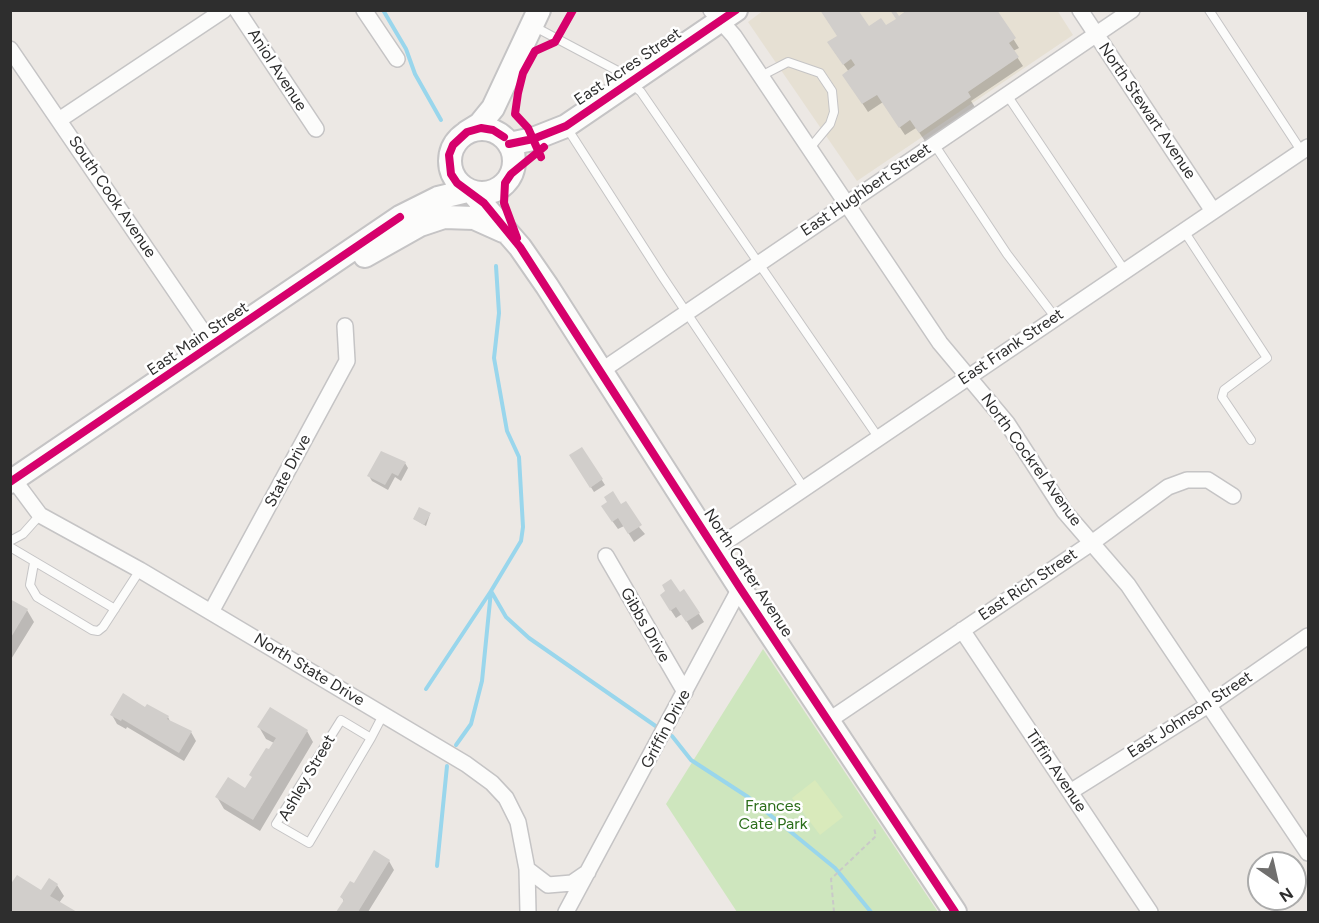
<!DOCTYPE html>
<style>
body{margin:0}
#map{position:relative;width:1319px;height:923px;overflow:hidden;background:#ece8e4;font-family:Figtree,sans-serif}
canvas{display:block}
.frame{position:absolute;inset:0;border:12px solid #2e2e2e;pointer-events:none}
.north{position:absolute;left:1247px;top:851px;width:60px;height:60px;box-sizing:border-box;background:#fff;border:2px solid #ababab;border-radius:50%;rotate:146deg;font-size:16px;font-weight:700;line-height:24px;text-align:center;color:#2e2e2e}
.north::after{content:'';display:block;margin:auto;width:21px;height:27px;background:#706f6e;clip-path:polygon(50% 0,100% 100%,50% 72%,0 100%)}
</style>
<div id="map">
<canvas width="1319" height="923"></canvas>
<div class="frame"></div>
<div class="north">N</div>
</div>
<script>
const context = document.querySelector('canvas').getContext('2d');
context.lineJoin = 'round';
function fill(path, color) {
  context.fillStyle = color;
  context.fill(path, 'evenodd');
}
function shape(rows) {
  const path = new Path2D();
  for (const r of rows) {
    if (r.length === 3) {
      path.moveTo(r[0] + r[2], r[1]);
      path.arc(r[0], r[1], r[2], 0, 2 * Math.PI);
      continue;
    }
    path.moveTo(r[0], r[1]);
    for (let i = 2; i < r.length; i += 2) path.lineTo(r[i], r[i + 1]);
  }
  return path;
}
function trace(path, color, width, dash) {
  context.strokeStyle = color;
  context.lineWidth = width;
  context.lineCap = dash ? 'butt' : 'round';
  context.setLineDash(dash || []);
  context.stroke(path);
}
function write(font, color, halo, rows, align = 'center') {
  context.font = font + ' Figtree,sans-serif';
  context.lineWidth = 5;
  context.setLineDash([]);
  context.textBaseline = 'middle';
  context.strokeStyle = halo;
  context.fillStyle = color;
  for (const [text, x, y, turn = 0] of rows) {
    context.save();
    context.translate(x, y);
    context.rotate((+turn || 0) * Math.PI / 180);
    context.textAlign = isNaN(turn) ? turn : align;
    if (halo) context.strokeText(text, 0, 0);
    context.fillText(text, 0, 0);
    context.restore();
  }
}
fill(shape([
 [764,10,1057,10,1073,35,857,181,748,22]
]), '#e6e0d3');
fill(shape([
 [763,649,938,912,737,912,666,804]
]), '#cee6be');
fill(shape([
 [815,780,843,817,820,835,792,798]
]), '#d9eabb');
fill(shape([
 [995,10,1019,48,1013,51,1023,66,971,101,975,107,925,141,916,128,905,135,883,102,868,112,849,83,849,72,834,51,868,28,886,27,899,18],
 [582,449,605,485,594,492,571,456],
 [405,463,408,468,401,481,395,477,388,490,372,481,369,476],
 [621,506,645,534,634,542,624,526,618,529,608,515],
 [430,514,426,526,414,519],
 [667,592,699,614,704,622,692,630,682,614,676,618,666,603],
 [10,601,27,610,34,622,10,661],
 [145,709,168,717,171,723,191,732,196,741,184,761,127,727,126,729,117,724,112,715],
 [259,727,307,731,313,742,260,831,224,809,217,797,246,790,253,778,251,775,274,743,266,739],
 [389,861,394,870,368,912,338,912,344,902,342,897],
 [57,885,64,896,59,903,74,912,10,912,10,888,42,893]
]), '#0003');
trace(shape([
 [383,10,406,49,415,74,441,120],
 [426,689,491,591,506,617,529,638,657,727],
 [672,736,691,760,748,797,835,868,871,912],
 [456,745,471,724,482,681,491,591,521,541,523,527,519,457,507,431,494,358,499,313,496,266],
 [437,866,447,766]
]), '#99d6ec', 4);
fill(shape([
 [820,10,858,10,869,26,881,18,886,25,896,19,890,10,895,10,899,16,907,10,997,10,1016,38,1009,43,1019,57,968,92,971,97,919,133,910,120,899,128,877,95,862,104,842,75,855,65,851,59,843,65,827,42,837,36],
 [582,447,603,479,590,488,569,455],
 [381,451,406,462,398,476,392,473,385,485,367,476],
 [613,491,621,504,626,501,642,525,628,534,618,518,612,522,601,506,607,502,604,497],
 [419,507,431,513,424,525,413,519],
 [671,579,680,592,684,589,700,613,686,622,676,607,670,611,660,595,665,591,662,585],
 [10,599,28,609,10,639],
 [123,693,145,707,147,704,169,716,167,719,192,731,179,753,122,719,121,721,110,715],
 [270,707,308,730,253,820,215,797,228,777,245,788,252,777,249,775,266,748,269,749,276,738,257,727],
 [374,850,390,860,358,912,336,912,344,900,340,897,350,881,354,883],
 [17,875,41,890,49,878,58,884,50,896,77,912,10,912,10,885]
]), '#d1cecb');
const lane = shape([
 [1209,10,1302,152],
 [533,26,616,70,641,92,878,437],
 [761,76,788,62,820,73,832,91,834,112,830,124,810,148],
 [1007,95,1125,271],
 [567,128,662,276,804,488],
 [934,144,1007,254,1055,317],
 [1184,231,1267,358,1224,390,1222,397,1251,440],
 [10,541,23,534,40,515],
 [10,547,115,609],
 [34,563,30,585,37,597,92,630,98,631,103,627,140,570],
 [371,738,341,720,276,824,309,843,371,738,383,715]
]);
const street = shape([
 [237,10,316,129],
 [364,10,397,59],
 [711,10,734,36,940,343,1007,423,1064,511,1128,585,1308,853],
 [1080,10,1213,211],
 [10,49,212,345],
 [59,120,224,10],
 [601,371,1132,10],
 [14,480,40,515,140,570,466,764,492,783,506,798,518,822,527,869,528,912],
 [715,549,1308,147],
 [606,556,685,692],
 [211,612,347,361,345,326],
 [962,630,1150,912],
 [828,721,1093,542,1168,487,1187,480,1208,480,1233,496],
 [1070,792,1210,704,1308,636],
 [527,869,548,885,572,883,588,872],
 [566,912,740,588]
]);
const secondary = shape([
 [482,161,32],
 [467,132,480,124,493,108,539,10],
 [509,144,533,139,566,126,736,10],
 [472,192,520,247,547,286,740,588,955,912],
 [365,256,420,225,444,217,474,218,503,231],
 [10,482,400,217,438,198,467,191]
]);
trace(lane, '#c5c4c5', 10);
trace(street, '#c5c4c5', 18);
trace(secondary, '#c5c4c5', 26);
trace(shape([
 [834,912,831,879,876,836,874,828]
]), '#c9c9c8', 2, [4.5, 3]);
trace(lane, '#fcfcfb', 8);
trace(street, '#fcfcfb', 15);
trace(secondary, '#fcfcfb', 22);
trace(shape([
 [504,137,493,130,481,128,467,132,453,145,449,155,451,174,457,183,484,203,520,247,740,588,955,912],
 [509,144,533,139,566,126,736,10],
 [541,157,528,128,515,114,518,93,523,73,535,51,555,42,573,10],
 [517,238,504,203,505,183,511,174,544,147],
 [10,482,400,217]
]), '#d6006c', 8);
write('16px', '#2e2e2e', '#fff', [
 ["East Acres Street",628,67,-34],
 ["Aniol Avenue",277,70,57],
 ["North Stewart Avenue",1147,111,56],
 ["East Hughbert Street",866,190,-34],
 ["South Cook Avenue",112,197,56],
 ["East Main Street",198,339,-34],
 ["East Frank Street",1011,347,-34],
 ["North Cockrel Avenue",1031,460,54],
 ["State Drive",288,471,-62],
 ["North Carter Avenue",748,573,57],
 ["East Rich Street",1028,585,-34],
 ["Gibbs Drive",645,625,60],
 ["North State Drive",309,670,31],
 ["East Johnson Street",1190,715,-33],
 ["Griffin Drive",666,729,-62],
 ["Tiffin Avenue",1056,771,56],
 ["Ashley Street",307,778,-60]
]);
write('16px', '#2c6e1b', '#fff', [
 ["Frances",773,806],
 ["Cate Park",773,824]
]);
</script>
